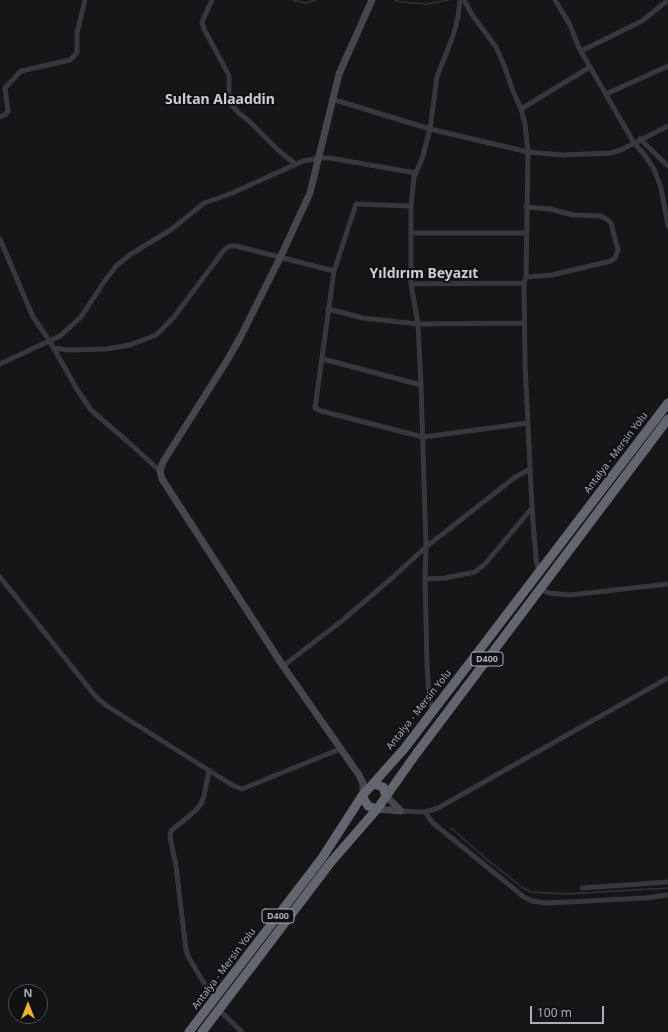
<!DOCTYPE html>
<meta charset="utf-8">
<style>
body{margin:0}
#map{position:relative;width:668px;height:1032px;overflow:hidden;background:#161618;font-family:"Noto Sans",sans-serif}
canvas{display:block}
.north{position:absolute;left:8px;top:984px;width:40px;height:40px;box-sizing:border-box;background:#111113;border:1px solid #4d4f55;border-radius:50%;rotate:0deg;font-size:11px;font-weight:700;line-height:16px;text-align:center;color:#a8adb8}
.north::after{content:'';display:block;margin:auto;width:14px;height:18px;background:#f2b134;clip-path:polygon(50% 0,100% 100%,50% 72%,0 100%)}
.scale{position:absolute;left:530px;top:1006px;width:74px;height:18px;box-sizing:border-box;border:2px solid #a8adb8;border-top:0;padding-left:5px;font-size:12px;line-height:14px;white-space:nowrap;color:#a8adb8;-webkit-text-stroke:3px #111113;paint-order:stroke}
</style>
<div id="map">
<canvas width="668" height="1032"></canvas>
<div class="north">N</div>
<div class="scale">100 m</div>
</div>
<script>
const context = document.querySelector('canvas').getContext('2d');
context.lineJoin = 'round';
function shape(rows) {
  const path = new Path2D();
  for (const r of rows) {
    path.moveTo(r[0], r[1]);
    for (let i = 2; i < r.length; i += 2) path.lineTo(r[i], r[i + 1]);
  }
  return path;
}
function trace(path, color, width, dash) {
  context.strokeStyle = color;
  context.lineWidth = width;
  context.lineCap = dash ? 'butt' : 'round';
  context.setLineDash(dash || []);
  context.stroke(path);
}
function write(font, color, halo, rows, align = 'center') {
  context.font = font + ' "Noto Sans",sans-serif';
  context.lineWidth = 4;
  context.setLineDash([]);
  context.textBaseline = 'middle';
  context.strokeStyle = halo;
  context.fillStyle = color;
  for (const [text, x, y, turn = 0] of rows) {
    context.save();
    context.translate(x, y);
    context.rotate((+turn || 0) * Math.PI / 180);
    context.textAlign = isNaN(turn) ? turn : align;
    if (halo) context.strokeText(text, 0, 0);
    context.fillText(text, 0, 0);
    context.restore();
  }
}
trace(shape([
 [293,0,305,3,316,0],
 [395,0,400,2,427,4,449,0],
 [451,828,490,862,522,887,531,892,566,894,668,888]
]), '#2c353c', 1.5);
trace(shape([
 [212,0,202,22,204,29,223,64,229,76,229,100,232,106,239,113,250,122,277,149,295,164],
 [464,0,473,16,496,47,504,65,513,91,521,109,525,124,528,152,526,277,524,283,525,363,532,508,536,559,539,572],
 [555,0,570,25,579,48,634,143,644,154,654,169,661,188,668,226],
 [581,51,642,21,668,0],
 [606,94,668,66],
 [332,99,430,129,528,152,563,155,611,153,621,150,668,126],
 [521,109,590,67],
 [0,117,5,115,8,111,5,88,21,71,70,60,77,53,77,33,85,0],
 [640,139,668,166],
 [411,206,356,204,334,271,315,408,321,411,423,437,528,423],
 [411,233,526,233],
 [0,239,33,317,49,340,78,391,91,410,127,441,160,471],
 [526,277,552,275,611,261,615,258,618,250,611,223,608,220,601,216,573,215,550,209,526,207],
 [411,284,524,283],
 [328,309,363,318,418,324,524,323],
 [53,348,69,350,106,349,130,345,156,335,174,317,224,250,230,246,236,246,334,271],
 [323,359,421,385],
 [0,364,60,336,81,317,104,282,116,266,131,254,172,229,204,203,230,194,303,161,319,158,330,158,416,173],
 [0,577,97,698,107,706,232,785,242,789,340,749],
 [425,579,445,578,475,572,485,564,532,508],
 [539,589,549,593,570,595,668,584],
 [283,666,343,620,393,577,426,547,514,478,530,469],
 [433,711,429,696,427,665,425,579,426,547,421,385,418,324,411,284,411,206,414,177,422,159,430,129,437,77,454,33,458,17,460,0],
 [209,770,204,796,201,804,195,811,171,831,170,837,176,866,186,950,189,958,214,1000],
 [401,811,425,812,438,808,668,678],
 [425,812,433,823,524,897,532,901,545,903,569,902,645,898,668,895],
 [582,888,668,882],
 [219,1010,242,1032]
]), '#37383d', 5);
trace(shape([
 [363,796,363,783,359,775,283,666,162,479,160,471,163,462,228,359,241,336,280,258,310,193,339,74,372,0],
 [386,796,401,811],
 [377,809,401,811]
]), '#45474d', 7);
trace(shape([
 [374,784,383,787,386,796],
 [362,796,368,806,377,809],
 [189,1032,322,858,362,796,404,749,668,403],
 [202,1032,331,862,377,809,416,754,668,419]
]), '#63666e', 9);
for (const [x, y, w] of [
 [487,659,32],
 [278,916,32]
]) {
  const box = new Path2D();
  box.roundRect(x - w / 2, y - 7, w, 14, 3);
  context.fillStyle = '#111113';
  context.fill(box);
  trace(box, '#a8adb8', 1);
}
write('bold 9px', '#a8adb8', null, [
 ["D400",487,659],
 ["D400",278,916]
]);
write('10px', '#a8adb8', '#111113', [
 ["Antalya - Mersin Yolu",616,453,-53],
 ["Antalya - Mersin Yolu",419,710,-52],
 ["Antalya - Mersin Yolu",224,969,-53]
]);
write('bold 14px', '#c9ccd4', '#111113', [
 ["Sultan Alaaddin",220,100],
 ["Yıldırım Beyazıt",424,274]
]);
</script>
